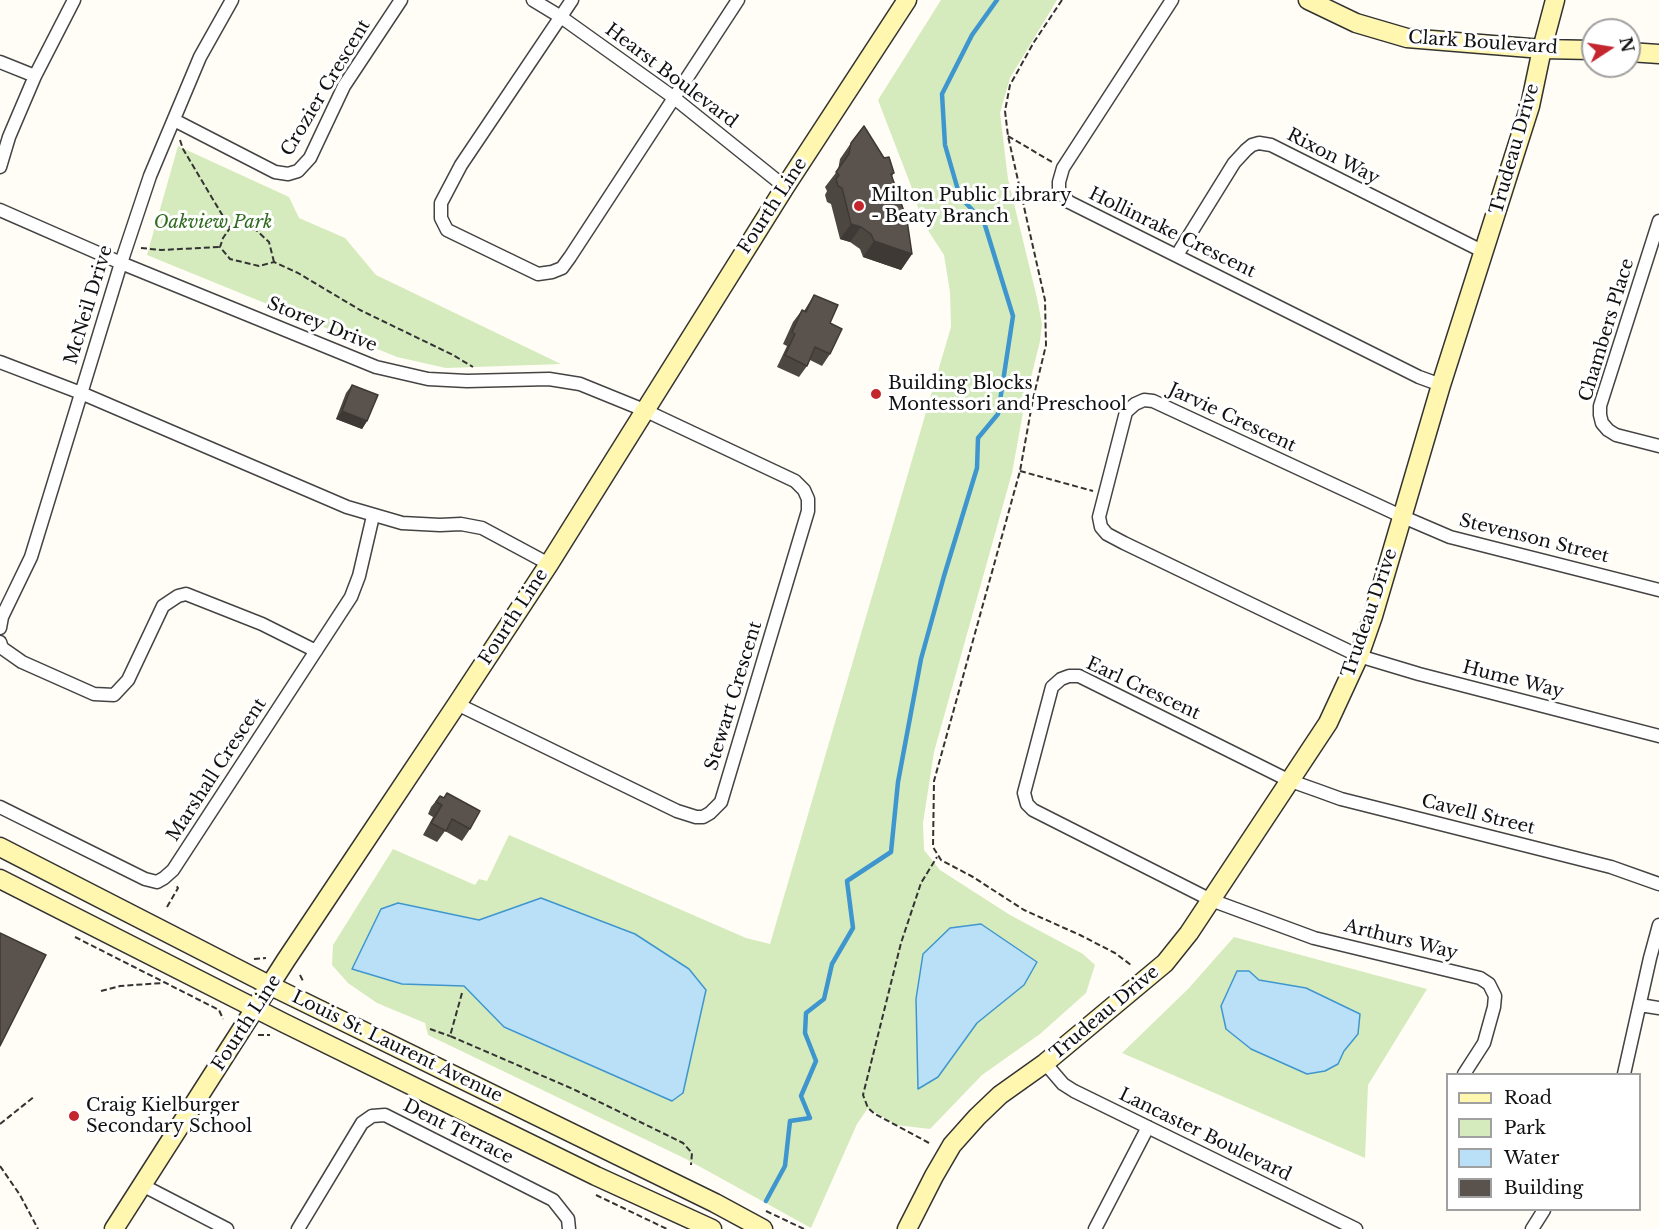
<!DOCTYPE html>
<style>
body{margin:0}
#map{position:relative;width:1659px;height:1229px;overflow:hidden;background:#fffdf5;font-family:"Libre Baskerville",serif}
canvas{display:block}
.legend{position:absolute;left:1446px;top:1073px;width:195px;height:138px;box-sizing:border-box;background:#fff;border:2px solid #a0a0a0;margin:0;padding:8px 10px;list-style:none;font-size:18px;color:#111}
.legend li{display:flex;align-items:center;gap:12px;height:30px}
.legend b{width:30px;border:2px solid #a0a0a0}
.north{position:absolute;left:1581px;top:18px;width:60px;height:60px;box-sizing:border-box;background:#fff;border:2px solid #a0a0a0;border-radius:50%;rotate:78deg;font-size:16px;font-weight:700;line-height:24px;text-align:center;color:#111}
.north::after{content:'';display:block;margin:auto;width:21px;height:27px;background:#c4262e;clip-path:polygon(50% 0,100% 100%,50% 72%,0 100%)}
</style>
<div id="map">
<canvas width="1659" height="1229"></canvas>
<ul class="legend">
<li><b style="height:8px;background:#fff6b0"></b>Road</li>
<li><b style="height:16px;background:#d5ebbd"></b>Park</li>
<li><b style="height:16px;background:#b9e0f7"></b>Water</li>
<li><b style="height:16px;background:#5a524d"></b>Building</li>
</ul>
<div class="north">N</div>
</div>
<script>
const context = document.querySelector('canvas').getContext('2d');
context.lineJoin = 'round';
function fill(path, color) {
  context.fillStyle = color;
  context.fill(path, 'evenodd');
}
function shape(rows) {
  const path = new Path2D();
  for (const r of rows) {
    path.moveTo(r[0], r[1]);
    for (let i = 2; i < r.length; i += 2) path.lineTo(r[i], r[i + 1]);
  }
  return path;
}
function trace(path, color, width, dash) {
  context.strokeStyle = color;
  context.lineWidth = width;
  context.lineCap = dash ? 'butt' : 'round';
  context.setLineDash(dash || []);
  context.stroke(path);
}
function write(font, color, halo, rows, align = 'center') {
  context.font = font + ' "Libre Baskerville",serif';
  context.lineWidth = 6;
  context.setLineDash([]);
  context.textBaseline = 'middle';
  context.strokeStyle = halo;
  context.fillStyle = color;
  for (const [text, x, y, turn = 0] of rows) {
    context.save();
    context.translate(x, y);
    context.rotate((+turn || 0) * Math.PI / 180);
    context.textAlign = isNaN(turn) ? turn : align;
    if (halo) context.strokeText(text, 0, 0);
    context.fillText(text, 0, 0);
    context.restore();
  }
}
fill(shape([
 [941,0,1057,0,1010,78,1000,113,1008,179,1037,298,1042,324,1040,341,1025,402,1012,473,934,752,923,823,924,850,940,870,1010,915,1083,954,1095,965,1086,993,1040,1034,982,1075,930,1129,896,1125,868,1108,857,1124,811,1228,686,1159,428,1035,425,1023,377,1003,348,983,332,965,333,945,393,849,475,885,479,879,487,881,509,835,746,938,770,944,951,327,950,292,944,255,922,221,913,191,878,100],
 [541,898,671,1100,504,1028,464,986,453,914,479,920],
 [981,924,1024,985,977,1023,938,1077,918,1089],
 [178,146,289,197,299,218,345,238,376,275,561,364,446,368,397,357,147,255],
 [1234,937,1427,989,1368,1085,1365,1158,1122,1053,1188,989],
 [1237,971,1249,971,1259,980,1358,1034,1344,1051,1338,1064,1221,1006]
]), '#d5ebbd');
const water = shape([
 [541,898,635,934,689,969,706,990,683,1093,672,1101,504,1027,464,986,402,984,352,969,381,909,398,903,479,920,541,898],
 [981,924,1037,962,1024,985,977,1023,938,1077,918,1089,916,999,923,954,950,928,981,924],
 [1237,971,1249,971,1259,980,1306,988,1360,1014,1358,1034,1344,1051,1338,1064,1325,1071,1307,1074,1251,1049,1226,1029,1221,1006,1237,971]
]);
fill(water, '#b9e0f7');
trace(water, '#3f96cf', 1.5);
trace(shape([
 [766,1201,785,1166,790,1121,810,1118,801,1096,816,1061,805,1033,806,1013,824,999,832,964,853,928,847,881,891,852,898,782,921,659,944,576,977,468,978,438,998,414,1013,316,984,222,960,197,945,145,942,94,972,35,997,0]
]), '#3f96cf', 4.5);
const street = shape([
 [533,0,561,17,673,97,785,187],
 [572,0,461,165,441,203,441,218,447,230,538,274,552,272,562,268,570,257,738,0],
 [1172,0,1063,168,1059,182,1059,191,1069,202,1419,377,1441,385],
 [0,62,35,76],
 [174,120,275,172,288,174,298,171,310,158,344,86,401,0],
 [0,167,9,137,35,76,74,0],
 [0,210,121,263,376,367,428,379,467,381,549,379,580,384,644,410,795,481,804,490,808,499,808,511,721,802,710,813,703,817,696,817,677,811,457,704],
 [1659,221,1600,406,1600,415,1602,423,1608,430,1616,435,1659,446],
 [1177,255,1234,163,1246,150,1252,145,1259,143,1271,145,1484,252],
 [0,362,81,393,347,507,402,523,440,525,461,524,482,528,549,564],
 [1659,590,1450,537,1401,516,1153,401,1144,400,1135,404,1126,412,1099,517,1101,527,1107,534,1124,543,1359,656,1419,674,1659,736],
 [0,628,2,617,31,557,39,531,121,263,150,176,200,57,232,0],
 [0,642,2,648,22,662,94,694,114,695,128,680,163,606,178,596,186,594,262,624,316,651],
 [0,807,145,879,157,882,164,878,173,870,351,597,359,576,373,516],
 [1640,1005,1659,1008],
 [1045,1063,1063,1084,1074,1091,1356,1229],
 [1464,1074,1484,1043,1494,1007,1495,996,1489,984,1480,978,1314,938,1211,900,1033,810,1027,804,1024,793,1052,687,1061,679,1069,676,1079,676,1288,780,1319,791,1341,799,1611,867,1659,884],
 [1624,1074,1650,958,1659,925],
 [142,1185,227,1229],
 [298,1229,362,1123,372,1116,385,1115,553,1200,568,1219,569,1229],
 [1095,1229,1148,1127],
 [1532,1229,1544,1210]
]);
const secondary = shape([
 [1308,0,1356,23,1407,38,1542,49,1593,50],
 [1629,52,1659,54],
 [0,847,271,986,715,1203,763,1229],
 [0,879,284,1023,596,1176,712,1229],
 [114,1229,286,960,457,704,549,564,785,187,907,0],
 [907,1229,934,1176,952,1145,977,1117,1000,1095,1045,1063,1165,963,1189,933,1328,723,1359,656,1373,616,1441,385,1530,106,1542,49,1555,0]
]);
trace(street, '#444', 15);
trace(secondary, '#333', 21);
trace(shape([
 [1062,0,1034,42,1010,85,1005,111,1008,136,1045,300,1046,345,1033,399,1020,471,934,781,933,847,941,860,973,877,1024,910,1080,935,1115,953,1131,965],
 [1008,136,1052,162],
 [180,140,183,149,230,228],
 [141,248,161,250,219,247],
 [274,262,269,242,256,230,240,227,230,228,223,238,220,247,230,259,259,266,274,262,298,273,360,310,453,355,473,367],
 [1020,471,1093,491],
 [167,907,178,888,175,884],
 [75,937,219,1010,223,1019],
 [254,959,266,958],
 [300,975,304,983],
 [101,991,120,986,163,983],
 [462,993,450,1036,573,1089,683,1143,692,1153,691,1165],
 [430,1029,450,1036],
 [258,1035,270,1035],
 [0,1124,35,1096],
 [929,1143,875,1114,868,1108,863,1095,901,943,921,883,937,857],
 [0,1166,20,1195,38,1229],
 [596,1195,667,1229],
 [766,1211,804,1229]
]), '#333', 2, [6, 3]);
trace(street, '#fff', 12);
trace(secondary, '#fff6b0', 18);
fill(shape([
 [851,143,894,173,892,176,912,254,901,270,863,257,860,249,850,242,840,239,831,204,827,202,825,195,827,191,825,187,838,170,840,159],
 [814,295,830,323,830,354,822,366,810,360,807,366,799,377,777,367,787,346,783,344,793,322,802,310,804,311],
 [352,385,367,421,362,429,336,419,346,393],
 [447,793,470,829,462,841,445,831,437,842,423,835,433,817,428,814,431,807,440,796,444,798]
]), '#4d4742');
fill(shape([
 [851,224,861,227,850,242,840,239],
 [874,241,912,254,901,270,863,257],
 [342,411,367,421,362,429,336,419]
]), '#3f3936');
const building = shape([
 [864,126,884,158,889,157,894,173,891,174,907,220,912,254,874,241,871,234,861,227,851,224,842,188,838,186,836,179,839,175,836,172,849,154,851,143,864,126],
 [814,295,838,305,830,323,842,329,830,354,815,347,807,366,785,355,795,334,792,332,802,310,806,312,814,295],
 [352,385,378,395,367,421,342,411,352,385],
 [447,793,480,811,470,829,452,819,446,831,431,823,442,805,436,802,440,796,444,798,447,793],
 [0,933,46,955,0,1046,0,933]
]);
fill(building, '#5a524d');
trace(building, '#3f3936', 1.5);
for (const [x, y, r, color] of [
 [859,206,6,"#c4262e"],
 [876,394,6,"#c4262e"],
 [74,1116,6,"#c4262e"]
]) {
  const dot = new Path2D();
  dot.arc(x, y, r, 0, 2 * Math.PI);
  context.fillStyle = color;
  context.fill(dot);
  trace(dot, '#fff', 2);
}
write('18px', '#111', '#fff', [
 ["Clark Boulevard",1483,43,4],
 ["Hearst Boulevard",671,76,37],
 ["Crozier Crescent",326,88,-59],
 ["Trudeau Drive",1515,149,-74],
 ["Rixon Way",1333,157,27],
 ["Fourth Line",773,206,-57],
 ["Hollinrake Crescent",1172,233,26],
 ["McNeil Drive",89,305,-73],
 ["Storey Drive",322,325,22],
 ["Chambers Place",1607,330,-73],
 ["Jarvie Crescent",1232,418,25],
 ["Stevenson Street",1534,539,14],
 ["Trudeau Drive",1370,613,-71],
 ["Fourth Line",514,617,-57],
 ["Hume Way",1513,680,14],
 ["Earl Crescent",1143,689,25],
 ["Stewart Crescent",734,696,-73],
 ["Marshall Crescent",217,770,-57],
 ["Cavell Street",1478,815,14],
 ["Arthurs Way",1401,940,14],
 ["Trudeau Drive",1105,1013,-40],
 ["Fourth Line",247,1023,-57],
 ["Louis St. Laurent Avenue",397,1047,26],
 ["Dent Terrace",458,1132,27],
 ["Lancaster Boulevard",1205,1135,26]
]);
write('18px', '#111', '#fff', [
 ["Milton Public Library",871,196],
 ["- Beaty Branch",871,217],
 ["Building Blocks",888,384],
 ["Montessori and Preschool",888,405],
 ["Craig Kielburger",86,1106],
 ["Secondary School",86,1127]
], 'left');
write('italic 18px', '#2f6b1f', '#fff', [
 ["Oakview Park",213,223]
]);
</script>
